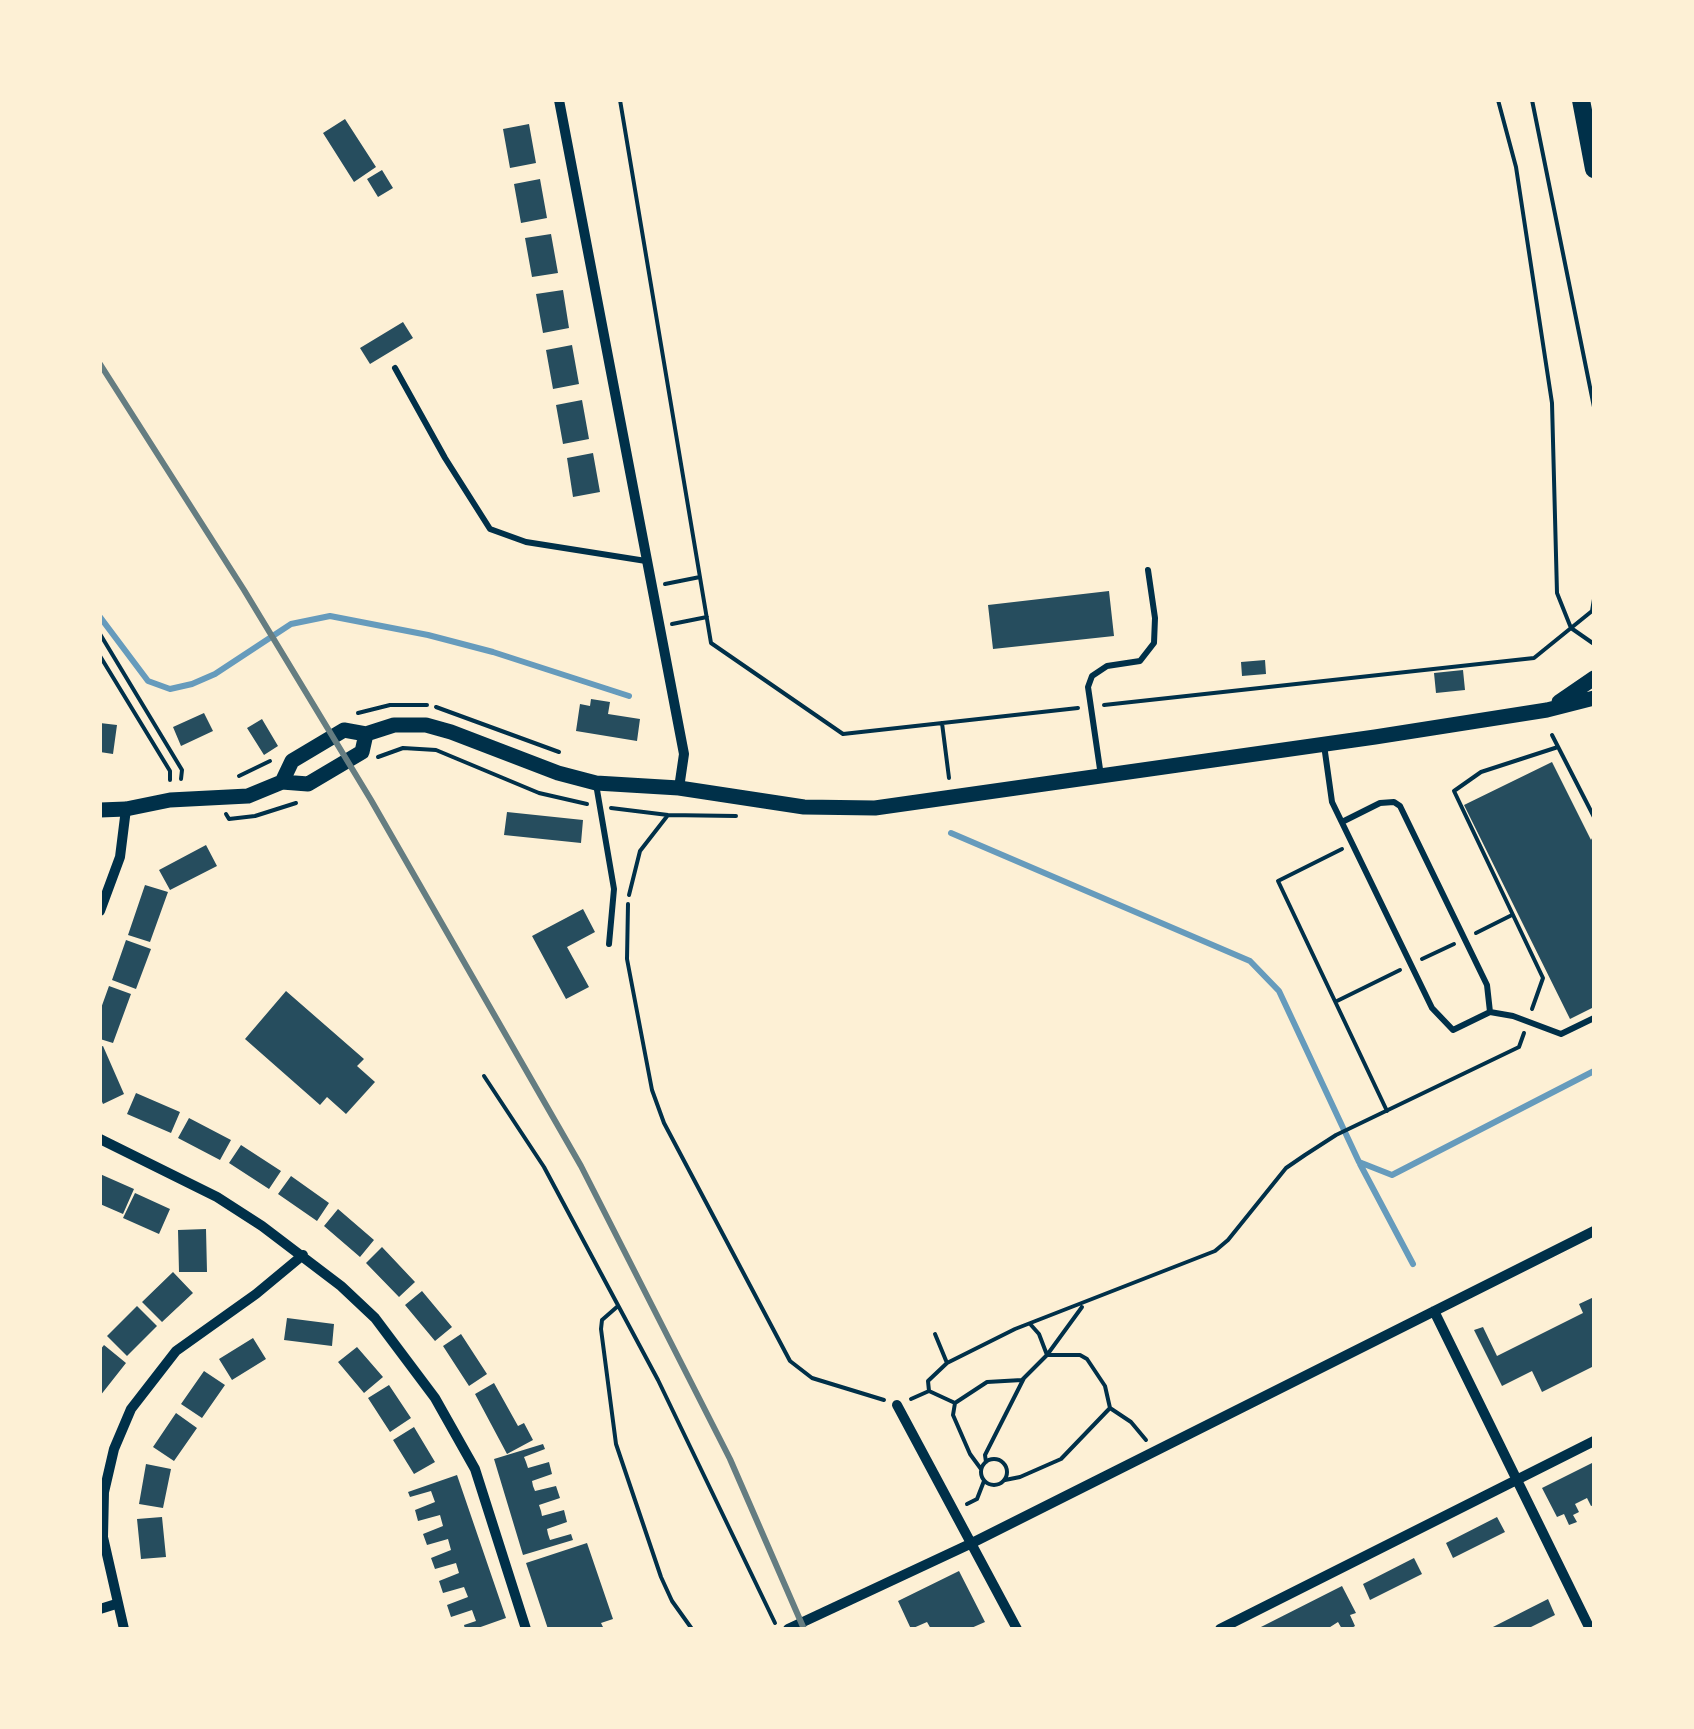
<!DOCTYPE html>
<style>
body{margin:0}
#map{position:relative;width:1694px;height:1729px;overflow:hidden;background:#fdf0d5;font-family:"Roboto Condensed",sans-serif}
canvas{display:block}
.frame{position:absolute;inset:0;border:102px solid #fdf0d5;pointer-events:none}
</style>
<div id="map">
<canvas width="1694" height="1729"></canvas>
<div class="frame"></div>
</div>
<script>
const context = document.querySelector('canvas').getContext('2d');
context.lineJoin = 'round';
function shape(rows) {
  const path = new Path2D();
  for (const r of rows) {
    if (r.length === 3) {
      path.moveTo(r[0] + r[2], r[1]);
      path.arc(r[0], r[1], r[2], 0, 2 * Math.PI);
      continue;
    }
    path.moveTo(r[0], r[1]);
    for (let i = 2; i < r.length; i += 2) path.lineTo(r[i], r[i + 1]);
  }
  return path;
}
function trace(path, color, width, dash) {
  context.strokeStyle = color;
  context.lineWidth = width;
  context.lineCap = dash ? 'butt' : 'round';
  context.setLineDash(dash || []);
  context.stroke(path);
}
function fill(path, color) {
  context.fillStyle = color;
  context.fill(path, 'evenodd');
}
trace(shape([
 [100,617,148,681,170,689,192,684,215,674,291,624,330,616,428,635,493,652,629,696],
 [951,833,1250,961,1279,991,1359,1162,1392,1175,1594,1071],
 [1360,1164,1413,1264]
]), '#669bbc', 6);
fill(shape([
 [345,119,376,167,354,182,323,133],
 [529,124,536,163,510,168,503,129],
 [382,170,393,188,378,197,367,179],
 [540,179,547,218,521,223,514,184],
 [551,234,558,273,532,277,525,238],
 [563,290,569,328,543,333,536,294],
 [403,322,413,338,370,364,360,348],
 [572,345,579,384,553,389,546,350],
 [582,400,589,439,563,444,556,405],
 [593,453,600,492,573,497,567,458],
 [1109,591,1114,636,993,649,988,605],
 [1265,660,1266,674,1242,676,1241,662],
 [1463,670,1465,690,1436,693,1434,673],
 [591,699,610,702,608,714,640,719,637,741,576,731,580,704,590,706],
 [204,713,213,731,181,746,173,727],
 [262,719,278,746,264,755,247,728],
 [100,723,117,725,113,754,100,752],
 [1552,762,1591,840,1594,834,1594,1007,1570,1019,1464,805],
 [507,812,583,820,581,843,504,835],
 [206,845,217,866,170,890,159,870],
 [145,885,168,892,150,942,128,935],
 [583,909,595,932,567,947,589,987,566,999,532,936],
 [126,940,151,949,136,989,112,980],
 [109,986,131,994,113,1043,100,1039,100,1011],
 [286,991,364,1059,357,1066,375,1082,346,1114,327,1097,320,1105,245,1039],
 [103,1046,124,1094,103,1104,100,1097,100,1047],
 [136,1093,180,1112,171,1133,127,1114],
 [189,1118,231,1140,220,1160,178,1138],
 [241,1145,281,1171,269,1189,229,1163],
 [100,1174,134,1189,123,1214,100,1204],
 [291,1176,329,1203,317,1221,278,1194],
 [135,1193,170,1209,159,1234,123,1218],
 [338,1209,374,1240,360,1257,324,1226],
 [206,1229,207,1272,179,1272,178,1230],
 [382,1247,415,1282,399,1297,366,1263],
 [173,1272,193,1293,162,1322,142,1302],
 [422,1291,452,1327,435,1341,405,1305],
 [1594,1297,1594,1366,1542,1392,1532,1371,1502,1386,1474,1330,1483,1327,1497,1356,1583,1313,1579,1304],
 [137,1306,157,1326,127,1356,107,1336],
 [287,1318,334,1324,332,1346,284,1340],
 [461,1334,487,1374,469,1386,443,1346],
 [253,1338,266,1359,232,1380,219,1359],
 [104,1345,126,1363,100,1396,100,1350],
 [357,1347,383,1377,364,1393,338,1362],
 [204,1371,225,1385,202,1418,181,1404],
 [494,1383,518,1426,524,1423,533,1440,507,1454,475,1394],
 [389,1385,411,1418,390,1432,368,1398],
 [176,1413,197,1428,174,1461,153,1447],
 [414,1427,435,1462,414,1474,393,1440],
 [543,1444,545,1449,524,1457,526,1462,528,1468,549,1462,552,1474,532,1481,533,1486,535,1491,556,1486,560,1498,539,1505,541,1511,542,1516,564,1510,567,1522,547,1529,548,1534,550,1540,571,1534,573,1540,523,1555,494,1459],
 [1594,1462,1594,1505,1591,1506,1587,1498,1575,1504,1579,1512,1573,1515,1577,1522,1569,1525,1564,1514,1557,1517,1542,1488],
 [146,1464,171,1469,163,1508,139,1504],
 [457,1475,506,1618,475,1629,465,1629,464,1625,476,1621,472,1610,451,1617,447,1605,468,1597,464,1587,443,1593,439,1581,459,1573,456,1563,435,1569,431,1558,451,1550,448,1539,427,1545,423,1534,443,1526,440,1515,418,1521,415,1510,435,1502,431,1491,410,1497,408,1492],
 [162,1517,166,1557,141,1559,137,1519],
 [1497,1517,1505,1532,1453,1558,1446,1543],
 [587,1543,613,1619,601,1623,604,1629,548,1629,526,1563],
 [1414,1558,1422,1574,1370,1600,1363,1584],
 [959,1571,985,1622,969,1629,931,1629,927,1622,911,1629,898,1601],
 [1342,1586,1356,1613,1350,1615,1355,1626,1350,1629,1342,1629,1338,1622,1327,1629,1257,1629],
 [1548,1599,1555,1615,1527,1629,1489,1629]
]), '#264d5e');
trace(shape([
 [620,100,711,643,843,734,1078,708],
 [1498,100,1516,167,1552,403,1557,593,1571,628,1594,644],
 [1532,100,1594,407],
 [665,584,700,577],
 [672,624,707,617],
 [100,634,182,770,181,779],
 [100,656,170,771,170,780],
 [1104,705,1534,658,1592,611,1594,599],
 [436,707,559,752],
 [358,713,390,705,427,705],
 [942,723,949,778],
 [1552,735,1594,817],
 [378,757,403,748,436,750,539,793,587,804],
 [239,776,270,761],
 [611,808,668,815,736,816],
 [226,814,229,819,255,816,296,803],
 [1342,849,1278,881,1387,1111],
 [629,895,640,851,668,815],
 [628,904,627,959,652,1090,664,1123,790,1361,812,1378,884,1400],
 [1476,933,1512,915],
 [1422,959,1454,944],
 [1337,1001,1400,970],
 [1532,1009,1543,978,1454,791,1481,772,1558,747],
 [484,1076,544,1167,658,1380,775,1623],
 [618,1306,602,1320,601,1329,616,1444,661,1577,672,1601,692,1629],
 [935,1334,947,1363,1015,1329,1215,1251,1228,1240,1286,1168,1305,1155,1336,1135,1519,1047,1524,1033],
 [1047,1355,1080,1355,1087,1359,1105,1386,1110,1408,1131,1422,1146,1440],
 [1047,1355,1082,1307],
 [947,1363,928,1381,929,1391,955,1403,987,1382,1022,1380,1047,1355,1039,1334,1031,1325],
 [911,1399,929,1391],
 [955,1403,953,1415,970,1454,981,1469],
 [994,1472,13],
 [986,1462,985,1455,1024,1378],
 [1005,1480,1020,1477,1061,1459,1110,1408],
 [967,1504,977,1499,984,1481]
]), '#003049', 4);
trace(shape([
 [395,368,445,458,490,529,526,542,646,561],
 [1324,745,1332,802,1432,1008,1453,1030,1490,1012,1487,985,1400,806,1394,802,1380,803,1342,822],
 [1101,776,1088,687,1092,676,1107,666,1140,661,1154,643,1155,618,1148,570],
 [596,784,614,889,609,944],
 [1490,1012,1513,1016,1561,1034,1594,1018]
]), '#003049', 6);
trace(shape([
 [559,100,684,754,679,788],
 [100,911,120,857,126,809],
 [100,1139,217,1197,262,1226,341,1286,375,1318,435,1398,475,1469,526,1629],
 [1434,1311,1590,1629],
 [897,1405,1017,1629],
 [100,1609,116,1604],
 [124,1629,103,1537,104,1492,114,1449,131,1409,176,1351,256,1294,303,1255],
 [788,1629,970,1544,1594,1231],
 [1220,1629,1594,1441]
]), '#003049', 10);
trace(shape([
 [1559,702,1594,678],
 [282,782,292,761,344,730,366,734,394,725,426,725,451,732,558,773,596,783,679,788,804,807,875,808,1375,737,1547,710,1594,698],
 [100,810,126,809,170,800,248,796,282,782,308,784,362,752,366,734]
]), '#003049', 15);
trace(shape([
 [1581,100,1594,169]
]), '#003049', 18);
trace(shape([
 [100,364,244,590,371,800,581,1166,730,1459,804,1629]
]), '#657d81', 6);
</script>
